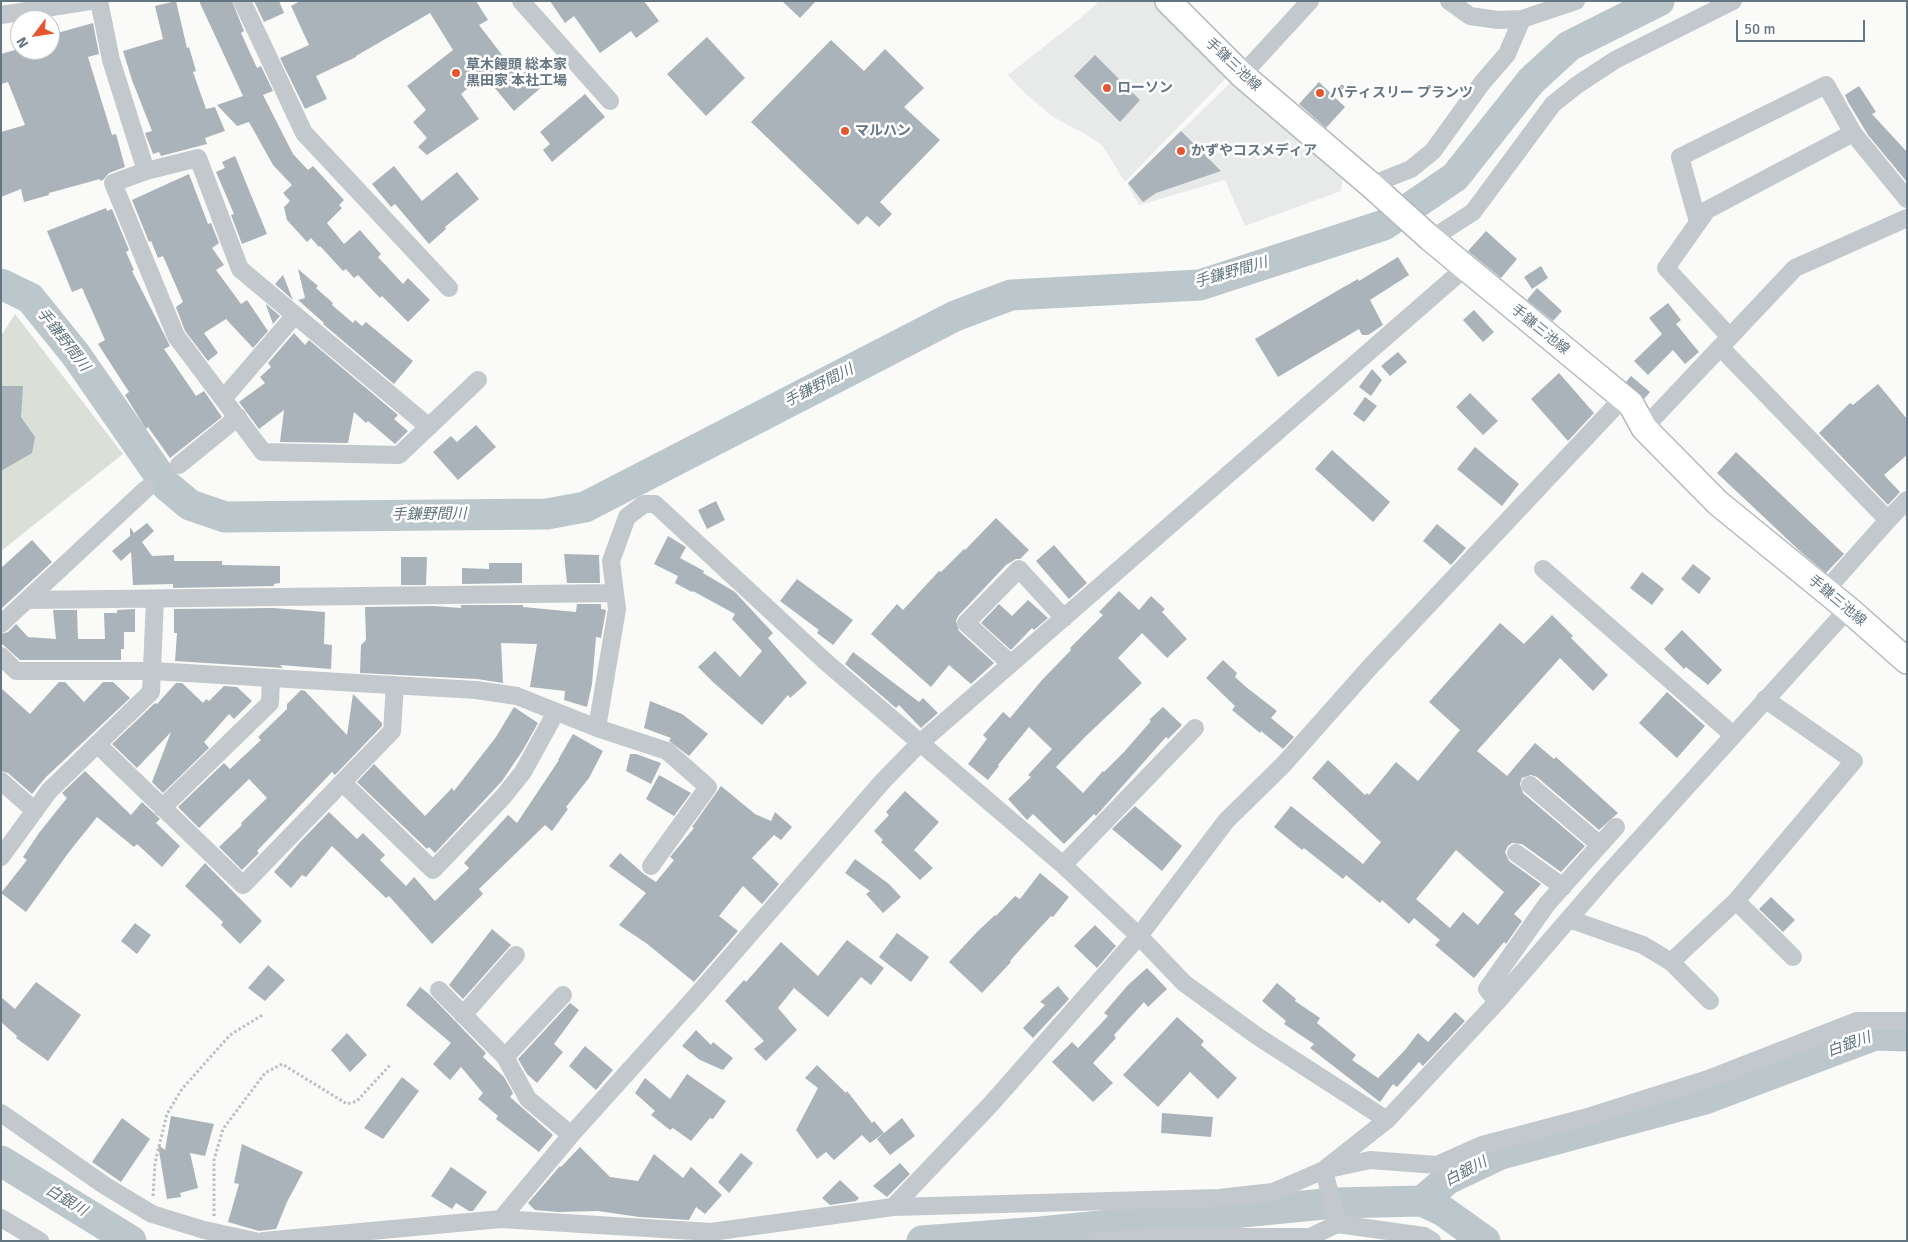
<!DOCTYPE html>
<meta charset="utf-8">
<style>
body{margin:0}
#map{position:relative;width:1908px;height:1242px;overflow:hidden;background:#fafaf8;font-family:Signika,sans-serif}
canvas{display:block}
.frame{position:absolute;inset:0;border:2px solid #657683;pointer-events:none}
.north{position:absolute;left:10px;top:10px;width:50px;height:50px;box-sizing:border-box;background:#fff;border:1px solid #c1c8cd;border-radius:50%;rotate:239deg;font-size:14px;font-weight:700;line-height:20px;text-align:center;color:#657683}
.north::after{content:'';display:block;margin:auto;width:18px;height:22px;background:#e4572e;clip-path:polygon(50% 0,100% 100%,50% 72%,0 100%)}
.scale{position:absolute;left:1736px;top:20px;width:129px;height:22px;box-sizing:border-box;border:2px solid #657683;border-top:0;padding-left:6px;font-size:15px;line-height:18px;white-space:nowrap;color:#657683;-webkit-text-stroke:4px #fff;paint-order:stroke}
</style>
<div id="map">
<canvas width="1908" height="1242"></canvas>
<div class="frame"></div>
<div class="north">N</div>
<div class="scale">50 m</div>
</div>
<script>
const context = document.querySelector('canvas').getContext('2d');
context.lineJoin = 'round';
function fill(path, color) {
  context.fillStyle = color;
  context.fill(path, 'evenodd');
}
function shape(rows) {
  const path = new Path2D();
  for (const r of rows) {
    path.moveTo(r[0], r[1]);
    for (let i = 2; i < r.length; i += 2) path.lineTo(r[i], r[i + 1]);
  }
  return path;
}
function trace(path, color, width, dash) {
  context.strokeStyle = color;
  context.lineWidth = width;
  context.lineCap = dash ? 'butt' : 'round';
  context.setLineDash(dash || []);
  context.stroke(path);
}
function write(font, color, halo, rows, align = 'center') {
  context.font = font + ' Signika,"Noto Sans JP",sans-serif';
  context.lineWidth = 5;
  context.setLineDash([]);
  context.textBaseline = 'middle';
  context.strokeStyle = halo;
  context.fillStyle = color;
  for (const [text, x, y, turn = 0] of rows) {
    context.save();
    context.translate(x, y);
    context.rotate((+turn || 0) * Math.PI / 180);
    context.textAlign = isNaN(turn) ? turn : align;
    if (halo) context.strokeText(text, 0, 0);
    context.fillText(text, 0, 0);
    context.restore();
  }
}
fill(shape([
 [1099,1,1154,1,1230,74,1125,182,1102,145,1085,134,1053,117,1024,92,1008,75,1083,16],
 [1235,78,1343,173,1341,191,1245,226,1225,180,1139,205,1127,184]
]), '#e8e9e9');
fill(shape([
 [15,314,123,454,1,551,1,336]
]), '#dadfd7');
trace(shape([
 [1,284,30,298,76,355,166,485,190,505,225,517,547,514,585,507,955,316,1011,295,1200,285,1384,225,1455,177,1531,81,1569,46,1659,1],
 [1,1161,131,1241],
 [1422,1201,1443,1211,1485,1241],
 [922,1241,1040,1232,1334,1203,1422,1201,1448,1179,1501,1154,1705,1099,1875,1035,1907,1036]
]), '#bbc7cb', 31);
fill(shape([
 [176,1,187,48,189,47,196,71,193,72,206,109,215,107,225,131,205,138,207,144,161,156,159,152,153,154,145,133,152,131,132,80,123,51,163,39,155,6],
 [199,1,232,1,244,31,241,33,257,68,261,66,273,91,263,95,293,154,308,170,313,166,344,200,339,205,342,208,327,223,344,244,360,230,381,254,378,257,403,284,408,278,430,300,408,322,382,296,380,298,358,275,354,278,346,269,343,271,320,246,319,247,311,238,307,242,287,220,284,207,290,201,283,193,292,185,273,165,249,122,237,126,217,105,243,96],
 [254,1,279,1,284,13,264,22],
 [300,1,476,1,488,20,479,25,519,77,529,68,544,85,514,111,484,75,461,94,479,119,427,155,418,147,427,138,413,122,426,110,407,86,453,50,430,13,356,56,356,57,316,76,327,99,305,109,280,58,309,45,291,6],
 [550,1,644,1,659,21,636,38,631,31,600,53,574,16,565,23],
 [782,1,816,1,800,18],
 [93,23,99,54,88,57,112,135,116,134,125,167,109,173,103,180,100,181,100,179,49,193,49,195,24,202,21,189,1,197,1,132,25,125,8,82,1,84,1,54,15,50,50,50,50,35],
 [707,37,745,78,706,116,667,74],
 [831,40,864,71,885,49,924,88,904,107,940,140,880,202,892,214,879,227,867,216,858,225,751,122],
 [1095,55,1140,100,1120,122,1074,76],
 [1319,82,1345,107,1326,128,1299,104],
 [1859,86,1876,112,1872,114,1907,152,1907,182,1868,135,1848,102,1845,95],
 [585,94,605,117,552,162,543,150,550,144,540,132],
 [1181,131,1221,171,1156,193,1143,202,1128,183],
 [235,156,267,234,242,244,231,215,234,214,216,172,225,168,222,162],
 [394,166,422,201,457,172,479,199,445,227,446,229,429,244,395,204,391,207,372,184],
 [189,174,208,224,211,223,219,243,212,248,224,265,216,270,241,304,247,300,268,331,253,348,226,319,204,333,218,353,208,361,185,331,176,307,183,302,163,256,158,258,151,241,149,242,132,200],
 [106,208,107,211,112,209,129,250,126,252,134,270,132,271,170,346,164,349,196,396,204,391,222,417,170,458,148,427,146,429,125,395,129,392,98,344,105,340,82,288,72,292,47,231],
 [1486,231,1517,259,1501,278,1468,251],
 [1398,257,1409,275,1370,300,1383,325,1368,335,1362,335,1359,329,1278,377,1255,339,1342,288,1358,279,1359,281],
 [1541,266,1548,278,1532,289,1524,277],
 [298,269,318,286,316,288,333,303,332,305,353,323,355,320,362,326,366,322,413,361,394,384,323,324,324,323,298,300,305,298],
 [283,275,293,300,275,284],
 [1537,288,1562,311,1553,321,1527,300],
 [1668,303,1681,320,1676,324,1699,352,1685,364,1673,350,1648,375,1634,361,1662,334,1649,318],
 [266,304,280,316,273,324,266,305],
 [1474,310,1494,332,1483,342,1463,320],
 [294,333,305,345,309,340,398,415,394,419,408,431,395,444,368,421,366,423,354,412,348,443,280,442,284,410,259,429,239,402,265,383,260,377,271,367,268,363],
 [1398,352,1407,362,1390,376,1381,366],
 [1372,369,1382,380,1371,396,1359,387],
 [1559,373,1594,413,1568,441,1531,399],
 [1631,376,1650,392,1644,399,1626,382],
 [1878,384,1907,419,1907,455,1884,475,1900,492,1888,505,1819,433,1850,403,1853,405],
 [1,386,23,386,21,417,35,437,32,453,1,471],
 [1470,393,1498,421,1483,435,1456,407],
 [1365,397,1377,406,1364,422,1353,414],
 [476,425,496,447,458,480,433,452,451,436,457,442],
 [1475,447,1519,484,1502,506,1457,469],
 [1332,450,1390,502,1373,522,1315,469],
 [1736,452,1844,554,1826,573,1801,552,1717,473],
 [716,501,725,520,707,529,698,510],
 [996,518,1029,550,1020,559,1016,559,1006,565,958,616,956,621,959,631,994,663,971,684,949,665,931,687,871,634,897,604,903,610,939,571,941,572,964,549,965,550],
 [147,523,154,531,142,542,152,556,174,555,174,561,222,561,222,565,280,566,280,583,274,584,274,586,173,588,173,584,133,585,131,552,121,561,112,551,130,536,130,527,134,533],
 [1437,524,1466,548,1451,565,1423,541],
 [668,536,686,547,680,558,704,571,703,573,735,592,773,633,768,638,807,683,790,698,788,695,762,725,713,682,698,667,715,651,740,677,762,651,732,619,735,614,693,591,692,592,675,583,678,576,654,564],
 [32,540,52,562,1,609,1,568],
 [1054,545,1087,583,1069,599,1036,561],
 [564,554,599,555,600,583,567,583],
 [401,557,427,557,426,585,401,585],
 [489,563,522,563,522,583,462,584,462,568,489,569],
 [1693,564,1711,578,1699,594,1681,579],
 [1642,572,1664,589,1652,605,1630,588],
 [797,579,853,620,833,645,817,633,819,630,780,601],
 [1119,591,1139,610,1151,596,1165,609,1162,612,1187,639,1167,658,1142,633,1118,658,1142,683,1086,736,1056,767,1083,793,1103,771,1104,772,1124,752,1151,721,1149,720,1163,707,1182,725,1168,739,1166,737,1096,816,1094,814,1064,844,1033,814,1027,820,1008,799,1031,777,1028,775,1052,749,1029,727,998,765,999,766,988,780,968,764,987,739,983,735,1003,712,1010,718,1042,680,1071,650,1070,648,1103,615,1099,612],
 [1028,600,1048,618,1034,630,1032,628,1011,650,981,623,999,604,1012,616],
 [577,604,601,604,601,609,606,610,601,638,596,637,592,684,587,707,564,700,565,691,530,687,537,644,501,643,503,683,477,679,360,673,361,645,366,640,365,607,433,606,461,608,461,605,523,605,523,607,576,612],
 [273,608,325,612,324,644,332,645,331,669,280,665,283,668,175,661,177,633,174,633,174,609],
 [135,609,135,632,124,632,124,649,121,649,121,660,20,660,1,643,1,634,8,632,16,624,28,637,56,639,53,610,77,610,78,639,105,639,104,613,117,613,117,610],
 [1552,615,1573,636,1571,638,1608,675,1593,691,1560,658,1477,751,1507,776,1535,743,1554,759,1556,757,1618,813,1599,830,1537,777,1531,775,1522,778,1520,784,1523,793,1585,846,1561,872,1522,844,1512,843,1508,846,1505,852,1509,861,1541,884,1514,914,1522,921,1508,941,1506,944,1504,942,1474,978,1435,945,1440,940,1414,918,1409,924,1382,900,1380,903,1346,875,1343,879,1304,848,1302,850,1274,827,1291,806,1363,864,1381,842,1312,778,1328,760,1365,795,1367,793,1369,795,1396,762,1418,781,1460,730,1429,702,1500,623,1524,644],
 [1456,850,1504,892,1478,925,1463,912,1450,928,1416,899],
 [1682,630,1722,670,1708,685,1686,667,1684,669,1664,649],
 [853,652,919,702,923,698,938,713,921,728,899,705,896,708,845,664],
 [1223,660,1237,673,1235,677,1246,687,1277,711,1271,718,1294,737,1283,749,1261,731,1260,733,1232,710,1235,706,1206,678],
 [59,682,65,682,84,702,103,682,113,682,130,698,45,778,32,794,8,773,1,771,1,688,30,714],
 [176,683,182,683,203,703,206,699,209,701,224,686,237,687,252,701,234,719,229,714,204,742,209,748,163,793,152,782,171,732,137,768,112,744,155,703,157,704],
 [301,690,305,691,347,735,353,694,382,723,382,726,335,775,332,772,257,851,259,853,242,870,219,847,242,825,241,823,267,798,249,779,199,828,178,807,224,763,230,769,261,740,258,737,287,709,287,704],
 [1667,692,1705,726,1677,758,1639,723],
 [650,701,682,714,708,734,689,756,669,741,671,738,644,728],
 [514,707,538,723,523,750,502,781,435,853,429,847,427,849,357,782,374,764,425,816,452,788,454,791,496,737],
 [573,734,603,751,589,778,566,807,568,809,552,831,545,825,479,889,483,894,432,944,389,896,386,898,332,846,306,877,302,875,291,888,274,872,301,841,329,812,357,839,363,833,385,855,380,860,406,886,414,877,435,901,469,868,464,863,508,815,517,823,559,760,558,760],
 [630,754,636,754,661,763,651,784,626,771],
 [85,771,131,815,142,802,160,819,156,823,180,846,162,867,137,844,134,847,97,817,69,852,26,912,1,893,27,860,23,857,39,833,67,798,62,793],
 [659,775,691,793,674,816,646,799],
 [721,786,755,814,771,821,775,812,792,827,781,840,774,835,752,858,779,884,762,904,743,886,719,916,738,931,694,982,646,943,619,925,646,893,609,866,620,853,644,874,656,882,674,860,670,857,694,828,692,827],
 [905,791,939,822,914,850,933,868,920,880,881,842,883,840,874,831,889,815,886,812],
 [1135,806,1182,846,1162,871,1112,829],
 [855,859,889,884,901,897,883,913,866,894,870,891,845,873],
 [205,863,262,921,240,944,221,925,223,922,185,886],
 [1040,873,1069,897,1053,917,1051,916,1025,944,1010,961,1011,962,982,993,949,962,978,931,995,915,996,916,1015,896,1020,899],
 [1771,897,1795,920,1783,932,1759,909],
 [135,923,151,935,137,954,121,941],
 [1095,925,1116,946,1097,968,1074,946],
 [492,929,511,945,463,999,449,985],
 [897,933,929,957,911,982,879,957],
 [847,940,884,968,871,985,861,977,828,1017,794,988,778,1008,797,1030,766,1061,754,1049,764,1041,725,1001,744,980,746,982,781,942,818,976],
 [268,965,285,980,265,1001,248,988],
 [1147,968,1167,989,1148,1007,1144,1002,1114,1035,1116,1038,1093,1063,1113,1083,1093,1102,1052,1062,1072,1042,1078,1048,1108,1016,1104,1013,1128,985],
 [36,982,81,1015,48,1061,16,1038,17,1036,1,1022,1,997,15,1009],
 [1277,983,1296,999,1295,1001,1320,1018,1317,1023,1356,1055,1352,1060,1378,1078,1405,1050,1418,1033,1428,1042,1455,1012,1465,1021,1423,1066,1419,1062,1397,1087,1393,1084,1380,1102,1310,1048,1314,1044,1284,1024,1286,1021,1262,1001],
 [1058,986,1069,999,1033,1038,1023,1028,1045,1005,1040,1002],
 [420,987,430,995,486,1053,483,1057,504,1077,513,1093,510,1097,553,1135,539,1152,496,1119,498,1116,478,1099,483,1093,461,1067,450,1080,433,1064,451,1043,406,1005],
 [570,1003,579,1010,554,1044,563,1052,537,1083,527,1074,518,1059],
 [1177,1017,1204,1041,1201,1045,1237,1078,1218,1099,1190,1072,1158,1107,1123,1075],
 [696,1030,711,1045,713,1042,733,1058,723,1070,700,1060,682,1046],
 [347,1033,367,1055,350,1072,331,1050],
 [585,1046,613,1070,596,1090,569,1066],
 [817,1065,846,1093,847,1091,872,1123,874,1121,884,1133,870,1143,862,1135,834,1160,826,1152,817,1159,796,1130,818,1088,805,1078],
 [687,1074,726,1101,713,1119,710,1118,691,1141,673,1128,670,1130,651,1115,655,1111,635,1093,645,1078,670,1099],
 [402,1077,419,1091,383,1139,364,1128],
 [1162,1113,1213,1117,1211,1137,1161,1133],
 [171,1116,214,1124,205,1156,190,1153,198,1188,180,1193,181,1197,167,1199,158,1145,165,1150],
 [122,1118,150,1139,121,1182,92,1162],
 [902,1118,915,1136,890,1155,877,1139],
 [242,1144,303,1172,287,1202,276,1229,259,1231,228,1222,239,1184,234,1183],
 [580,1147,610,1177,638,1181,654,1154,683,1178,691,1167,722,1195,705,1214,696,1207,689,1220,639,1217,598,1211,558,1212,535,1210,528,1203,560,1166,561,1167],
 [741,1153,753,1163,729,1193,718,1182],
 [900,1163,910,1174,887,1197,873,1186],
 [451,1167,487,1192,473,1211,469,1211,456,1203,452,1209,431,1196],
 [840,1180,859,1198,856,1201,830,1205,822,1198]
]), '#aab3b9');
const secondary = shape([
 [1168,1,1242,75,1371,185,1431,239,1631,404,1644,428,1718,503,1848,609,1907,661]
]);
trace(secondary, '#b3babf', 28);
trace(shape([
 [153,1196,155,1163,167,1114,182,1089,230,1035,264,1014],
 [214,1216,214,1160,223,1129,265,1073,282,1064,347,1104,357,1101,391,1064]
]), '#bbbfc2', 3, [2.5, 2.5]);
trace(shape([
 [99,1,111,60,146,171,113,183,176,336,263,452,399,455,478,380],
 [242,1,304,133,449,288],
 [521,1,610,101],
 [1449,1,1470,16,1498,20,1522,19,1576,1],
 [1,15,90,1],
 [1242,75,1310,1],
 [146,171,198,158,240,269,429,427],
 [1371,185,1411,169,1433,151,1482,83,1507,54,1522,19],
 [1698,222,1680,157,1826,85,1853,133,1907,199],
 [1431,239,1473,212,1553,104,1577,85,1615,60,1733,1],
 [1730,337,1666,268,1707,210,1853,133],
 [1720,347,1888,520,1825,591],
 [223,399,295,315],
 [1644,428,1795,268,1907,218],
 [179,465,238,417],
 [1888,520,1907,500],
 [1543,569,1733,735],
 [27,600,615,593],
 [1,624,146,489],
 [1,656,16,671,153,671,476,690,517,696,597,728,667,751,708,787,651,866],
 [1011,664,966,623,1019,569,1064,618],
 [597,728,617,609,611,561,627,517,644,504,655,504,827,663,1063,865,1139,936,1184,983,1257,1036,1387,1120],
 [97,744,243,885,392,731,395,685],
 [1,781,35,811],
 [343,783,433,870,503,797,523,772,556,712],
 [1530,785,1600,845],
 [162,808,270,703,271,678],
 [1516,853,1563,887],
 [1,857,49,791,151,692,155,599],
 [1063,865,1195,728],
 [1736,901,1793,957],
 [1569,919,1643,945,1671,962,1710,1001],
 [1671,962,1736,901,1854,761,1765,699],
 [439,990,505,1057,528,1099,571,1135,501,1219],
 [1497,1002,1487,989,1547,904,1616,827],
 [463,1015,516,955],
 [505,1057,563,995],
 [1,1113,104,1185,152,1214,204,1230,255,1241],
 [571,1135,697,995,883,781,920,743,1465,268],
 [1326,1168,1387,1120,1497,1002,1606,876,1848,609],
 [1324,1170,1337,1224],
 [893,1207,991,1104,1139,936,1226,821,1283,765,1370,667,1623,398],
 [1,1218,40,1241],
 [263,1241,501,1219,711,1232,893,1207,1219,1198,1273,1192,1324,1170,1370,1160,1437,1165,1482,1145,1584,1118,1711,1078,1857,1021,1907,1021],
 [1095,1241,1160,1237,1310,1237,1337,1224,1424,1236,1432,1241]
]), '#c3c8cc', 18);
trace(secondary, '#fff', 25);
for (const [x, y, r, color] of [
 [456,73,5,"#e4572e"],
 [1107,88,5,"#e4572e"],
 [1320,93,5,"#e4572e"],
 [845,131,5,"#e4572e"],
 [1181,151,5,"#e4572e"]
]) {
  const dot = new Path2D();
  dot.arc(x, y, r, 0, 2 * Math.PI);
  context.fillStyle = color;
  context.fill(dot);
  trace(dot, '#fff', 2);
}
write('bold 14px', '#657683', '#fff', [
 ["草木饅頭 総本家",466,65],
 ["黒田家 本社工場",466,81],
 ["ローソン",1117,88],
 ["パティスリー プランツ",1330,93],
 ["マルハン",855,131],
 ["かずやコスメディア",1191,151]
], 'left');
write('14px', '#657683', '#fff', [
 ["手鎌三池線",1233,65,43],
 ["手鎌三池線",1540,330,39],
 ["手鎌三池線",1837,601,40]
]);
write('italic 15px', '#60757c', '#fff', [
 ["手鎌野間川",1231,273,-16],
 ["手鎌野間川",63,340,52],
 ["手鎌野間川",819,386,-27],
 ["手鎌野間川",429,515,-1],
 ["白銀川",1849,1045,-20],
 ["白銀川",1466,1172,-28],
 ["白銀川",66,1201,31]
]);
</script>
